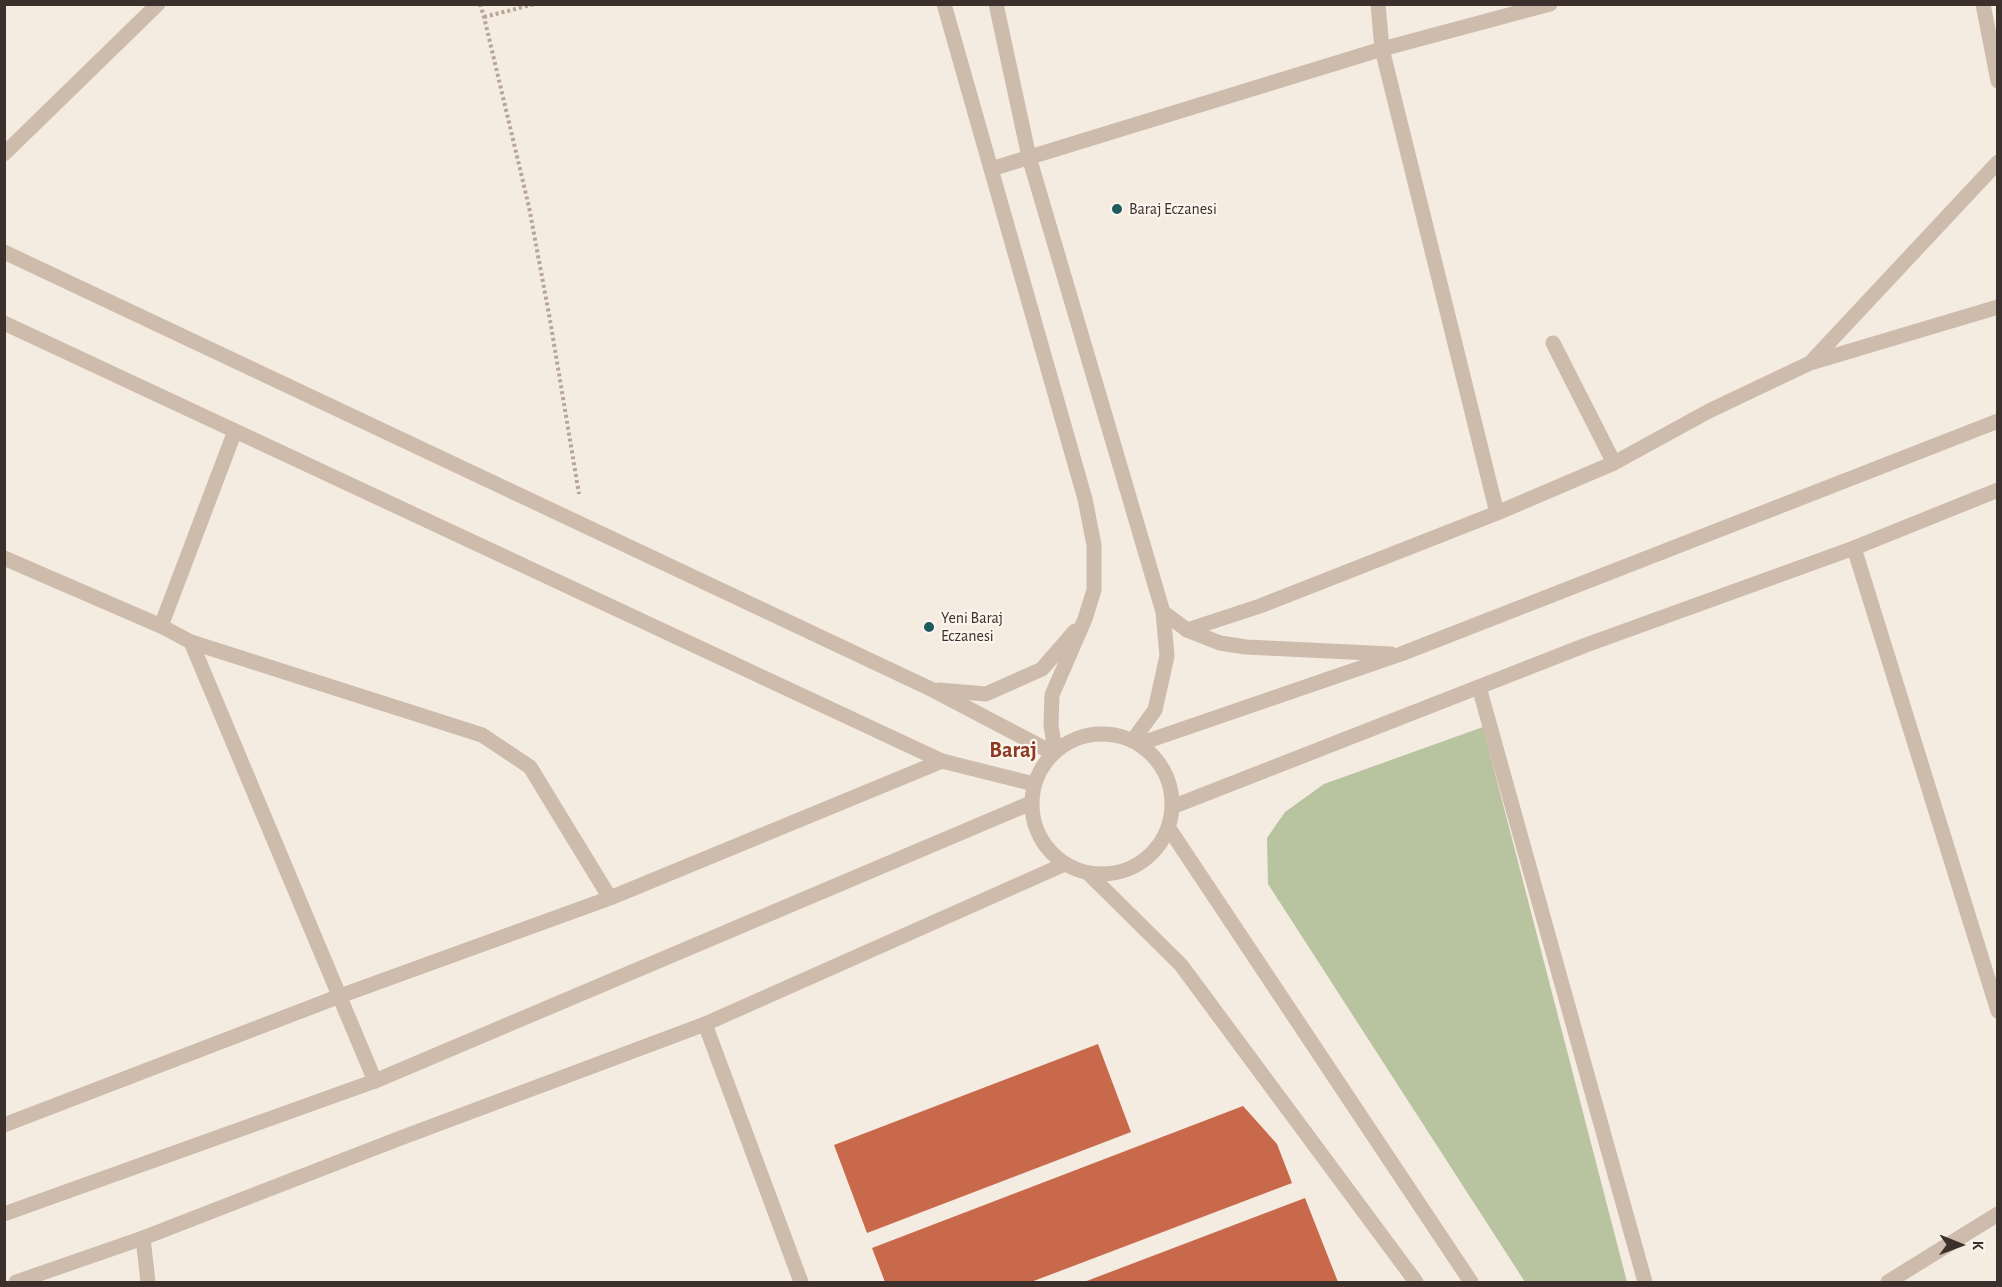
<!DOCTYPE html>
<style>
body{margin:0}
#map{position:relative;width:2002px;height:1287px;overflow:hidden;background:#f4ebe1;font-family:"Alegreya Sans",sans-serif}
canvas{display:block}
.frame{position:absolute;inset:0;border:6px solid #3b302b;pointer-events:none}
.north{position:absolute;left:1930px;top:1215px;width:60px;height:60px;-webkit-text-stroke:4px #fbf5ee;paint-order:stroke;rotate:91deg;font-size:16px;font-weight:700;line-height:24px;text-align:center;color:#3b302b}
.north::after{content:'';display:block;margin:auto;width:21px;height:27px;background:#3b302b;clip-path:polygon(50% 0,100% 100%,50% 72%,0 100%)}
</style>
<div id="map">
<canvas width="2002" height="1287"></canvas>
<div class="frame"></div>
<div class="north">K</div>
</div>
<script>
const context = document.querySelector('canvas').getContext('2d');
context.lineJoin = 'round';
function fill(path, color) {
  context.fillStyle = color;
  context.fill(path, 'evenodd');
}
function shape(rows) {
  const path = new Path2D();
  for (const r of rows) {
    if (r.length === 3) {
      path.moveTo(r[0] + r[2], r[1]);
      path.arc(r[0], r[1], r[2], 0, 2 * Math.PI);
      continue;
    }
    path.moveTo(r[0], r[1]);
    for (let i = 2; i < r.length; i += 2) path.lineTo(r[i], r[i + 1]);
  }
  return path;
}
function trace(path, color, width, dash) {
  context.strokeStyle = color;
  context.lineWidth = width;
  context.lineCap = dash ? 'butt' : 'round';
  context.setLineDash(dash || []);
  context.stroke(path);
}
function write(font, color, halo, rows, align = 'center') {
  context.font = font + ' "Alegreya Sans",sans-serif';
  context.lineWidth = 4.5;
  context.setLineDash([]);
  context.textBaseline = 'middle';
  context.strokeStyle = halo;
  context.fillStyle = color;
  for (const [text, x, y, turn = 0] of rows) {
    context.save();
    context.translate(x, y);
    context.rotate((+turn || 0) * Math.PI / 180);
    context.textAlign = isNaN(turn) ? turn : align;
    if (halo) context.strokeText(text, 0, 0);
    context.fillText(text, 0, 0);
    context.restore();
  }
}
fill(shape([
 [1483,727,1627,1282,1525,1282,1268,884,1267,838,1285,812,1324,784]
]), '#b8c4a0');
fill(shape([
 [1098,1044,1131,1132,867,1233,834,1145],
 [1243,1106,1277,1144,1292,1183,1031,1282,885,1282,872,1248],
 [1305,1198,1338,1282,1084,1282]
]), '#c8694b');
trace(shape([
 [480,4,484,17,529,207,550,320,579,494],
 [484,17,535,4]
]), '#b9a596', 4, [3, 3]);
trace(shape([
 [161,626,235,431]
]), '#cdbbac', 15);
trace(shape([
 [1378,4,1382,49,1497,513],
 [1983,4,1998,81],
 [4,154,158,4],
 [991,169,1382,49,1550,4],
 [1553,343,1614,463],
 [1810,363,1998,307],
 [1854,548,1998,1011],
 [4,558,161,626,191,642,482,735,530,767,610,898],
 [1187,630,1260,606,1497,513,1614,463,1709,411,1810,363,1998,162],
 [191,642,375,1081],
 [1479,687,1645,1282],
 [705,1024,801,1282],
 [4,1125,340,996,610,898,942,761],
 [143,1238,148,1282],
 [1888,1282,1998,1214]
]), '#cdbbac', 15);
trace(shape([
 [944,4,1085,499,1094,545,1094,590,1085,619,1052,695,1051,725,1055,751],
 [996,4,1029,157,1163,612,1167,656,1155,710,1133,740],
 [4,252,933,690,1053,753],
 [4,323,942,761,1034,784],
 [1163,612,1187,630,1220,643,1246,647,1391,654],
 [939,690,986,694,1042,669,1075,631],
 [1102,804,70],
 [1139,744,1401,654,1998,421],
 [1172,807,1586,645,1854,548,1998,490],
 [1168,827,1471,1282],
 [1088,873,1181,965,1416,1282],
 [4,1214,375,1081,1031,803],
 [16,1282,143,1238,398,1139,705,1024,1065,864]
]), '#cdbbac', 15);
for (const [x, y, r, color] of [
 [1117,209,6,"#1f5a5e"],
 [929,627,6,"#1f5a5e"]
]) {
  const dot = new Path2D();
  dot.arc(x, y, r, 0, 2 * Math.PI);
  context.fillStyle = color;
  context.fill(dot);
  trace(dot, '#fbf5ee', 2);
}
write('16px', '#3b302b', '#fbf5ee', [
 ["Baraj Eczanesi",1129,209],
 ["Yeni Baraj",941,618],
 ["Eczanesi",941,636]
], 'left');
write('bold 22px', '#8c3b22', '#fbf5ee', [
 ["Baraj",1013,750]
]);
</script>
